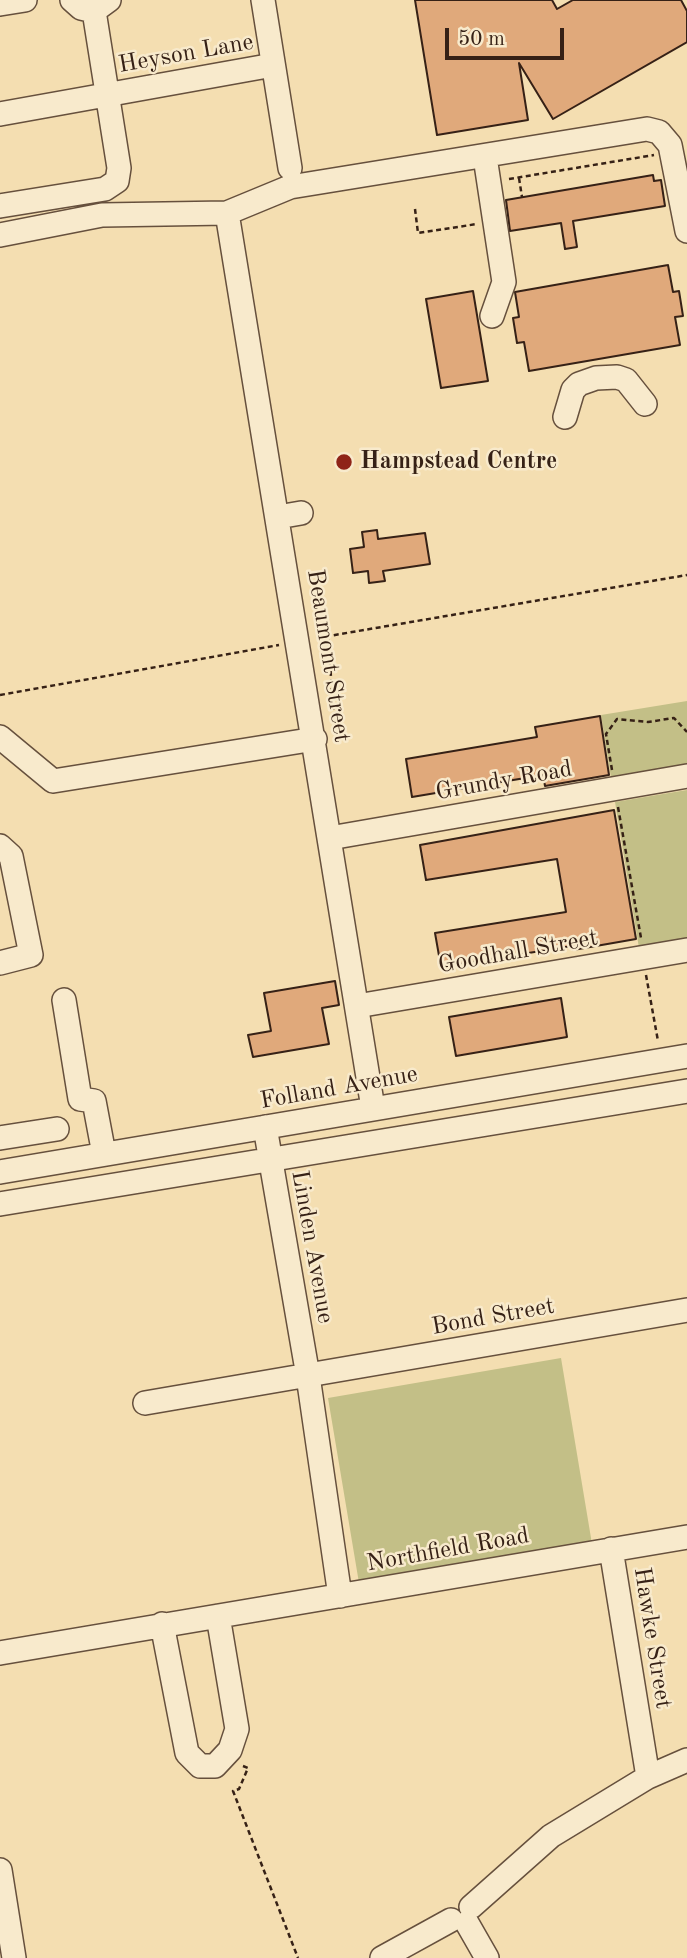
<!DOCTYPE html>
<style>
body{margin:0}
#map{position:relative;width:687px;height:1958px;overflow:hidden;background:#f4deb1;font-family:"Old Standard TT",serif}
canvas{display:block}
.scale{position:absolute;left:445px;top:28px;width:119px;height:32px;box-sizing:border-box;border:4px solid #362116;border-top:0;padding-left:9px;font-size:21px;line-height:24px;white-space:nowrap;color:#362116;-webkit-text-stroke:5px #f8eacc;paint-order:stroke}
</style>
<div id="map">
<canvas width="687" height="1958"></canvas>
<div class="scale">50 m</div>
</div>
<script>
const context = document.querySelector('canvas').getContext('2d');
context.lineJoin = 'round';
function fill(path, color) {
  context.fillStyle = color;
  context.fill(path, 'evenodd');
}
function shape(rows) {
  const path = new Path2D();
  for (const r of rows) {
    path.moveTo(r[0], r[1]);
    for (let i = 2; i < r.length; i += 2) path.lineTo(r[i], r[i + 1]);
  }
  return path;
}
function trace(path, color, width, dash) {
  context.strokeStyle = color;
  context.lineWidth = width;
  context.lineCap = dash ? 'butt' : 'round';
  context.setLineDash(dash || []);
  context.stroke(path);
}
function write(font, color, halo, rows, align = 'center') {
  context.font = font + ' "Old Standard TT",serif';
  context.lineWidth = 5;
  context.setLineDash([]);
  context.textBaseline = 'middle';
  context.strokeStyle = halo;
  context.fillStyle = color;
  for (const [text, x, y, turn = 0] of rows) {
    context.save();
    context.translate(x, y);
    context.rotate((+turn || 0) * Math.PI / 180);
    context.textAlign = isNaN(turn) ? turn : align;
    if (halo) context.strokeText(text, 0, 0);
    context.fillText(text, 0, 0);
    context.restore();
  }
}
fill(shape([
 [687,701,687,772,612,784,601,715],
 [687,790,687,939,639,948,615,802],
 [561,1358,592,1544,359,1583,328,1398]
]), '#c3bf87');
const building = shape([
 [415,0,552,0,557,9,573,0,681,0,687,11,687,42,553,119,519,63,528,120,437,135,415,0],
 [653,175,654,181,661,180,665,206,573,221,577,247,565,249,561,223,510,231,506,200,653,175],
 [668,265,673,292,679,291,683,316,675,317,680,345,529,371,524,342,517,343,513,318,519,317,515,292,668,265],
 [473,291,488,381,441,388,426,299,473,291],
 [377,530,378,539,425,533,430,564,383,571,385,581,369,583,368,571,353,573,350,549,364,547,362,532,377,530],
 [600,716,609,775,545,786,543,775,412,797,406,759,537,737,535,727,600,716],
 [614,810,636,939,573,950,572,946,441,967,435,933,566,912,557,859,426,880,420,845,614,810],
 [335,981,339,1005,322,1008,329,1044,253,1057,248,1035,271,1031,264,993,335,981],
 [561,998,567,1037,456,1056,449,1017,561,998]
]);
fill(building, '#e0a97b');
trace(building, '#362116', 2);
const minor = shape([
 [72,0,81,8,94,11,109,0],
 [263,0,290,168],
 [0,4,25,0],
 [0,114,273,65],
 [485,157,504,282,492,316],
 [0,206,105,189,117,181,119,168,94,11],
 [227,213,373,1108],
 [0,235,102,215,227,213,290,187,647,129,659,132,670,145,687,231],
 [565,417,573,390,579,384,596,378,617,377,626,380,645,404],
 [278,517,301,513],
 [0,737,53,781,315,739],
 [330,838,687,776],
 [0,846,11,856,31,955,0,963],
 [64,1000,80,1099,94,1101,104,1154],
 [357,1006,687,950],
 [265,1127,308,1376,340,1596],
 [0,1138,57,1129],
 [0,1172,687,1056],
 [0,1204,687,1091],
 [145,1403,687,1310],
 [611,1549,648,1777],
 [162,1624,187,1753,200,1766,215,1766,230,1750,237,1729,218,1616],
 [0,1653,687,1537],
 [0,1870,14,1958],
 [471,1907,551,1836,648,1777,687,1760],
 [467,1923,487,1958],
 [382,1958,451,1920]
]);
trace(minor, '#66503d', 26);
trace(shape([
 [519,178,522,197],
 [509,179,654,155],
 [415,209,418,233,477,224],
 [328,637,335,731],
 [317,638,687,575],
 [0,695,279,645],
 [612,770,606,734,617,719,648,722,674,718,687,732],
 [618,807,641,938],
 [646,975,658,1041],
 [243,1766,248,1768,239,1789,233,1791,298,1958]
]), '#362116', 2.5, [5, 3.5]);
trace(minor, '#f8eacc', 23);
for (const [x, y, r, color] of [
 [344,462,9,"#8f2418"]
]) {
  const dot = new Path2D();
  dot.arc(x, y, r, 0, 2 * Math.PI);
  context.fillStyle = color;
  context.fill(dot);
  trace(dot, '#f8eacc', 2.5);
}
write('24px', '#362116', '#f8eacc', [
 ["Heyson Lane",186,54,-10],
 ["Beaumont Street",328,656,81],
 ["Grundy Road",504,781,-10],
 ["Goodhall Street",518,952,-10],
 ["Folland Avenue",339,1088,-10],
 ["Linden Avenue",312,1247,80],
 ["Bond Street",493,1317,-10],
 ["Northfield Road",448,1550,-10],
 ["Hawke Street",652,1638,81]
]);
write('bold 24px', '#362116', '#f8eacc', [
 ["Hampstead Centre",360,462]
], 'left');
</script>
